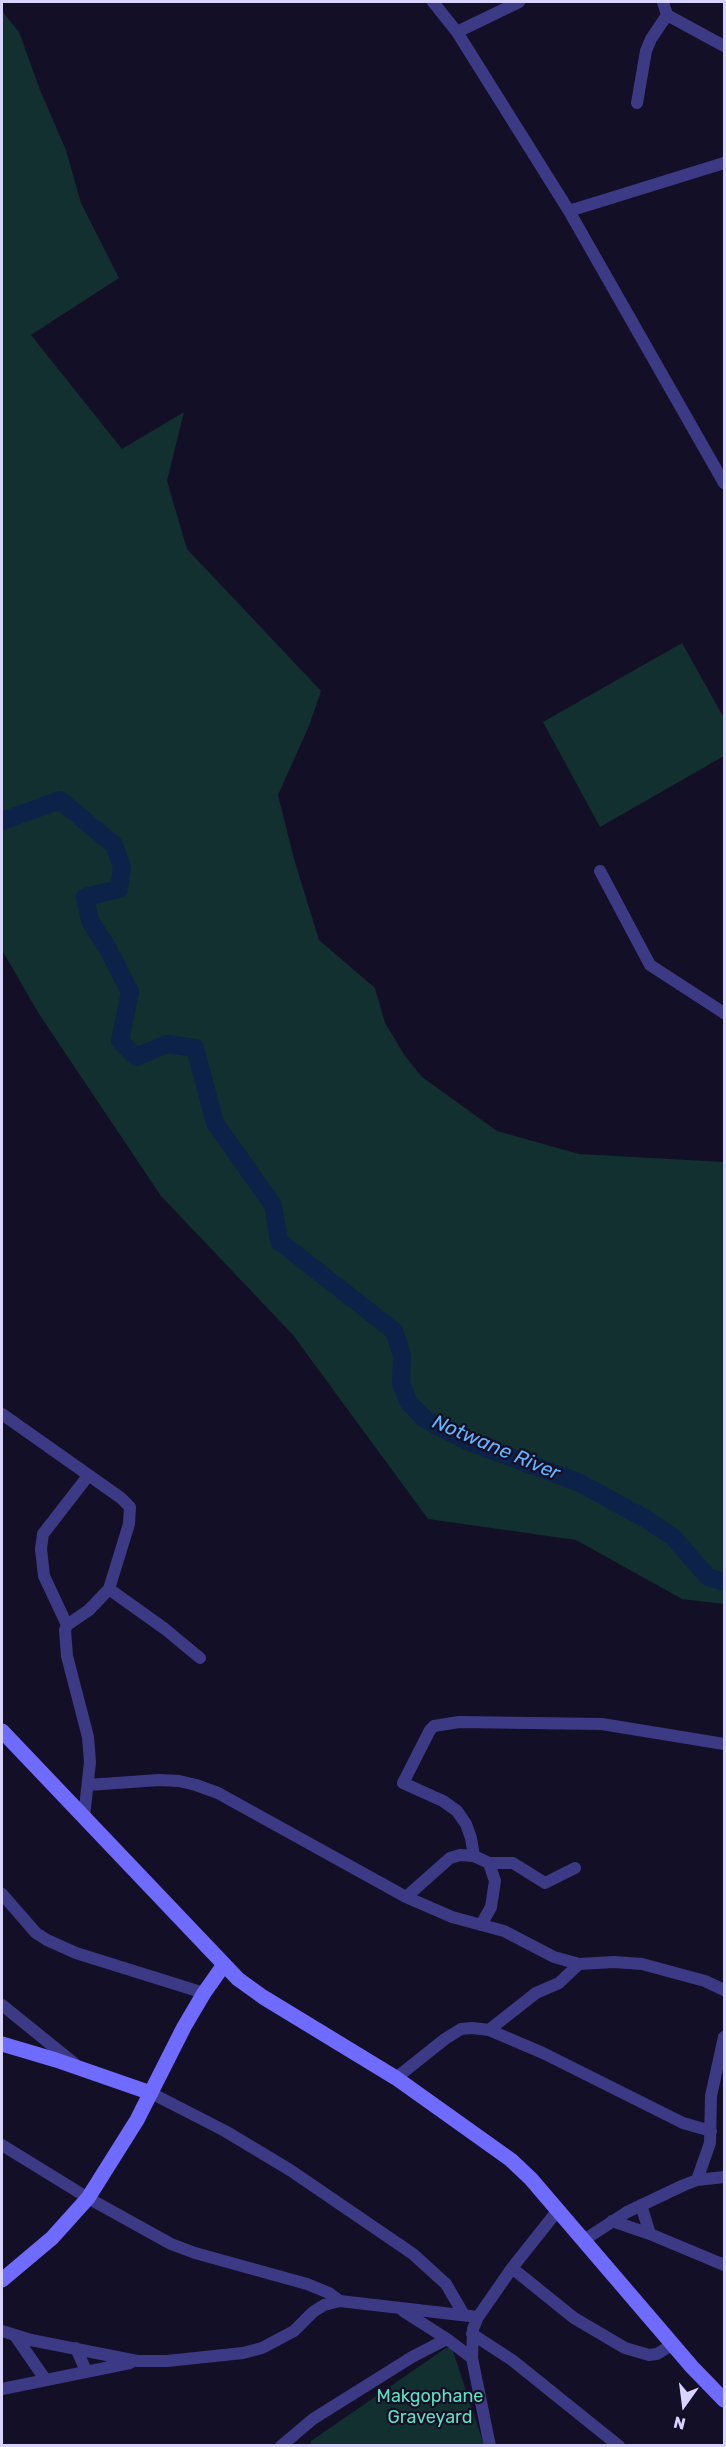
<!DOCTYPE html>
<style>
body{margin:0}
#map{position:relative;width:726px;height:2447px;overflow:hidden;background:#130f26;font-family:Rubik,sans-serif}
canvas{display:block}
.frame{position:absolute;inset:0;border:3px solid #d9d4ff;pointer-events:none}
.north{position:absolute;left:654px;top:2375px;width:60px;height:60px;-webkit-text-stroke:4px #130f26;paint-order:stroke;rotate:194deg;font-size:16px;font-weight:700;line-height:24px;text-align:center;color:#d9d4ff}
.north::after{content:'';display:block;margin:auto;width:21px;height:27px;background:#d9d4ff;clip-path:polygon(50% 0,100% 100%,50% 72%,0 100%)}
</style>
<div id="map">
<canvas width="726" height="2447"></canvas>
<div class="frame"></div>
<div class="north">N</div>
</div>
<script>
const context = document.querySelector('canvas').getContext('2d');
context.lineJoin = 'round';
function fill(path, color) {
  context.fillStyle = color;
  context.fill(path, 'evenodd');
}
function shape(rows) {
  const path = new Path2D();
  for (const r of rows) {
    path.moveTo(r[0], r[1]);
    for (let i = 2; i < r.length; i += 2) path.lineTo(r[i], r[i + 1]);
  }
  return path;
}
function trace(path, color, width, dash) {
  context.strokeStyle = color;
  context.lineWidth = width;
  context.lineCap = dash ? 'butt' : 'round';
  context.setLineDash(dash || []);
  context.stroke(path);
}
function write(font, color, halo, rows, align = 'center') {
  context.font = font + ' Rubik,sans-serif';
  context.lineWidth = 4.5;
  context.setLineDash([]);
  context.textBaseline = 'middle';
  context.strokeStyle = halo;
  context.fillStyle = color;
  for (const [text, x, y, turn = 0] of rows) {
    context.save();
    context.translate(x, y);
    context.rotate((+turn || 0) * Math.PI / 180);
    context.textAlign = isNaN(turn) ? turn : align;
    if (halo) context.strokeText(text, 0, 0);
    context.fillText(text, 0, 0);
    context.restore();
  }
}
fill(shape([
 [2,11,19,32,40,90,66,150,81,203,119,278,31,335,122,449,184,412,167,481,187,549,321,691,309,726,278,795,294,859,319,940,375,988,385,1023,405,1056,422,1077,497,1131,579,1154,724,1162,724,1604,682,1599,576,1540,428,1519,293,1335,161,1196,39,1014,2,950],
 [682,643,724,718,724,756,600,827,543,722],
 [446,2348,452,2348,484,2445,309,2446,311,2441]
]), '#12302f');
trace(shape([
 [2,821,60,800,114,845,122,867,119,889,85,897,90,921,107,947,130,992,120,1041,136,1057,167,1044,195,1048,215,1123,273,1205,279,1241,394,1331,402,1355,401,1383,409,1403,426,1420,467,1441,580,1483,644,1518,673,1537,708,1577,724,1582]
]), '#0c2248', 18);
trace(shape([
 [433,2,457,32,569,211,724,483],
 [663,2,667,15,724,46],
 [457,32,519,2],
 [637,103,646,51,651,39,667,15],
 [569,211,724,163],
 [600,871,650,965,724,1013],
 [2,1414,121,1498,130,1507,129,1524,109,1589,89,1610,67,1625],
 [109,1589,165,1629,200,1658],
 [88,1785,159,1780,179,1781,196,1785,218,1793,406,1897,452,1917,504,1931,554,1957,579,1964],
 [84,1817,90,1762,88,1737,67,1656,65,1630,67,1625,44,1576,41,1549,43,1534,88,1476],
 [474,1856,471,1838,466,1824,457,1811,443,1801,403,1783,430,1730,434,1726,459,1722,602,1724,724,1744],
 [489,1863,513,1863,545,1883,575,1868],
 [2,1894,36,1933,47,1940,76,1953,204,1993],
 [406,1897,450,1858,460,1855,474,1856,489,1863,495,1881,491,1907,481,1925],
 [2,2005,75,2064],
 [489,2030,536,1993,559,1983,579,1964,614,1962,642,1964,705,1981,724,1990],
 [396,2078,445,2039,461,2029,472,2028,489,2030,543,2053,683,2123,711,2131],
 [151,2093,225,2131,290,2170,413,2254,446,2284,464,2315],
 [2,2145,88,2198,171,2244,195,2253,307,2284,329,2293,340,2301],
 [697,2180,710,2143,711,2096,724,2037],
 [641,2205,650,2234],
 [612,2221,650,2234,724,2265],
 [584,2240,627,2212,684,2185,697,2180,724,2177],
 [512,2268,574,2318,625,2348,649,2355,657,2354,673,2344],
 [403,2311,447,2339],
 [2,2331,31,2340,137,2361,167,2361,243,2353,262,2348,294,2331,313,2312,324,2305,340,2301,478,2317],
 [472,2334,512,2360,619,2446],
 [16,2337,45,2379],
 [76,2348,86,2371],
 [2,2389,130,2363],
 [281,2446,313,2419,412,2357,439,2343,447,2339,472,2358],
 [490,2446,472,2358,473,2329,478,2317,512,2268,558,2210]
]), '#3d3a85', 12);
trace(shape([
 [2,1731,238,1979,263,1997,396,2078,511,2160,531,2179,692,2367,724,2400],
 [2,2044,56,2060,151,2093],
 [2,2280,52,2238,88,2198,137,2120,184,2027,204,1993,223,1966]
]), '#6f6bff', 15);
write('18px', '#5fe0c0', '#130f26', [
 ["Makgophane",430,2397],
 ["Graveyard",430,2418]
]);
write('italic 20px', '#62b6ff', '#130f26', [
 ["Notwane River",496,1448,23]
]);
</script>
